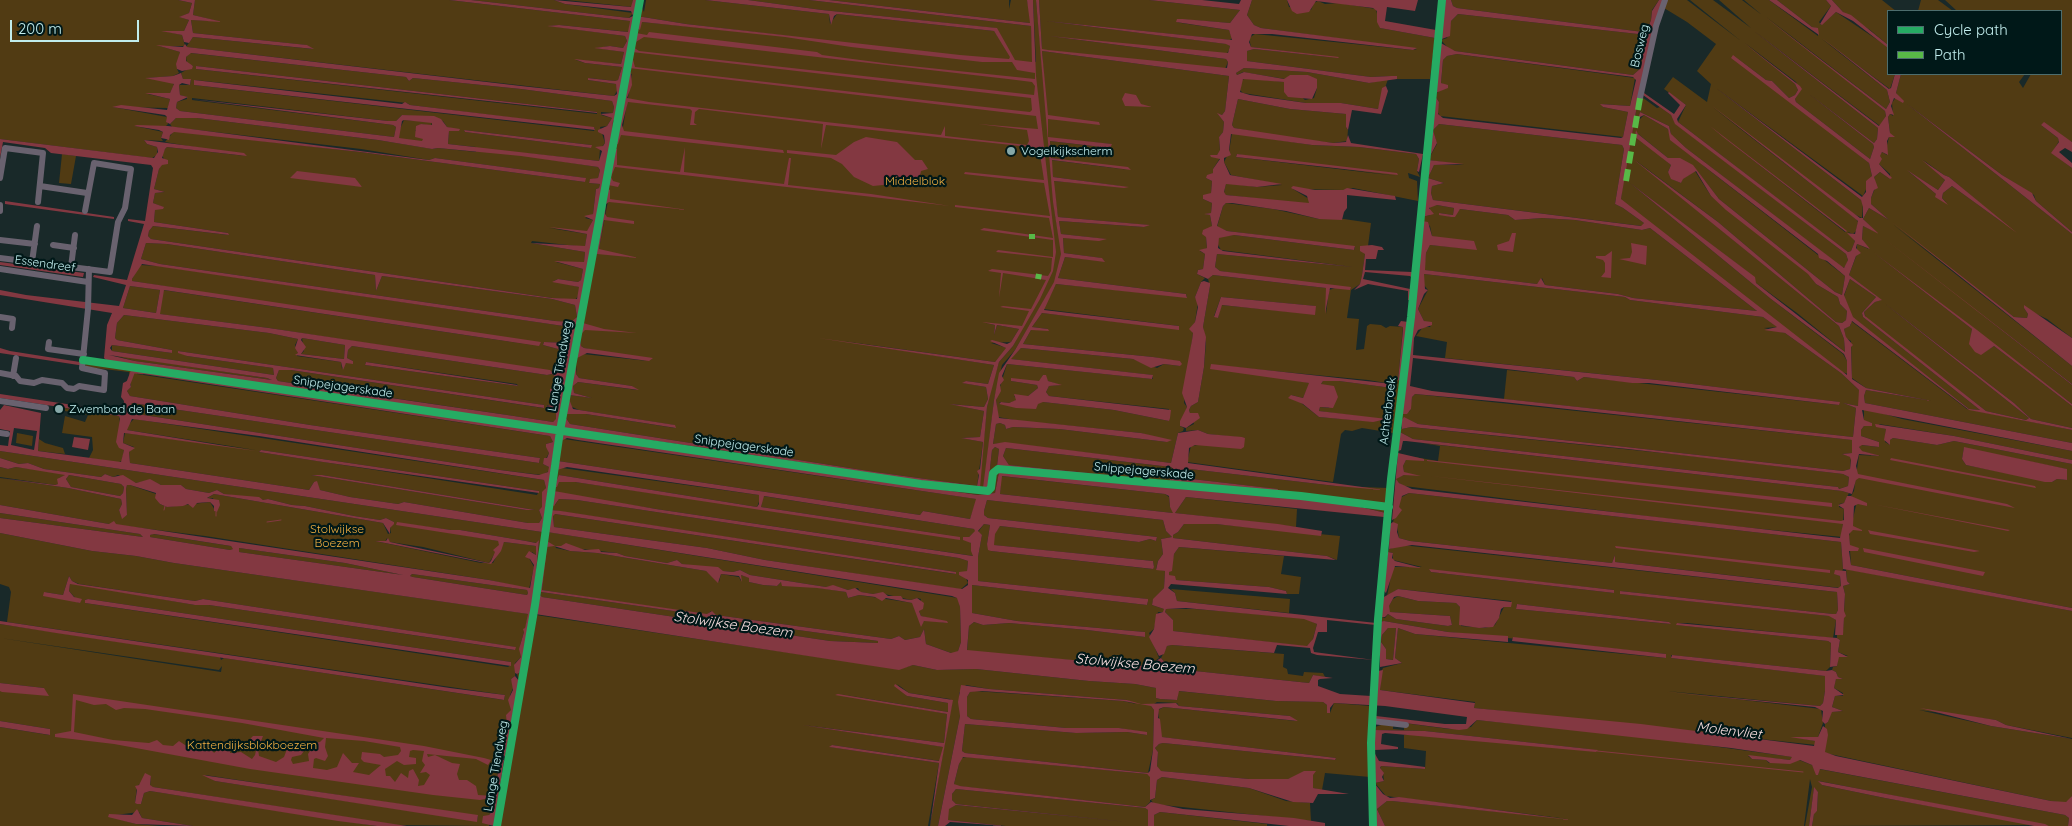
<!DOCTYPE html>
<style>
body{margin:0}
#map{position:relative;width:2072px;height:826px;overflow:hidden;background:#192929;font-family:Quicksand,sans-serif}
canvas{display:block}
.legend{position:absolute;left:1887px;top:10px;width:175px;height:65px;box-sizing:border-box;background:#001818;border:1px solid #4d6d6d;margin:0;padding:6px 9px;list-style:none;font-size:15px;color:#c1eded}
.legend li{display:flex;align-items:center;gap:10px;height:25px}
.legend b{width:25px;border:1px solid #4d6d6d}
.scale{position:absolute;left:10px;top:20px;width:129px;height:22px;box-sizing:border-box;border:2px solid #c1eded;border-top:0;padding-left:6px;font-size:15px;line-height:18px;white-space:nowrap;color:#c1eded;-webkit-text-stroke:4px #001818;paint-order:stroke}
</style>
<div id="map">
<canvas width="2072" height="826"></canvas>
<ul class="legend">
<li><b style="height:6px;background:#26ab63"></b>Cycle path</li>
<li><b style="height:6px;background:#58b947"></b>Path</li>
</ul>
<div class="scale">200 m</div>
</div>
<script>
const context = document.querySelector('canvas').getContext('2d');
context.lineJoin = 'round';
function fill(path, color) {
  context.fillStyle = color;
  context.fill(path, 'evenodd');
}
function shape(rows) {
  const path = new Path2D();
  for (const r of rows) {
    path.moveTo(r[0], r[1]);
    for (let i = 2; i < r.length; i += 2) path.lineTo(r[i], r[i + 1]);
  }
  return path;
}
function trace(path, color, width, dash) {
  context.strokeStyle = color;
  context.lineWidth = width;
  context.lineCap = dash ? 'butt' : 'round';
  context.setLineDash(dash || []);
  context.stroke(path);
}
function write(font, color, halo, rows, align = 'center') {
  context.font = font + ' Quicksand,sans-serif';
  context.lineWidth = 4.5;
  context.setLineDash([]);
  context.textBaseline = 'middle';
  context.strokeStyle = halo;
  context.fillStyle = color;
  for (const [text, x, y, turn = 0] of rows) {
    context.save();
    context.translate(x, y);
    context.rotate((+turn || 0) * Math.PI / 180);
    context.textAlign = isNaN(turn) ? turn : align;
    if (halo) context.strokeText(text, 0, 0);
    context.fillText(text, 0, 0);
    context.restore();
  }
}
fill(shape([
 [0,0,178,0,192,3,189,13,180,17,189,20,184,31,164,31,182,35,185,46,160,46,180,52,177,69,179,73,173,76,147,78,172,82,174,85,170,93,148,94,170,99,168,108,113,107,167,117,168,124,165,127,135,126,163,132,161,138,163,141,144,140,147,144,157,147,157,155,152,158,0,139],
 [195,0,449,0,630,21,629,32,559,25,550,26,625,36,627,41,623,48,610,46,597,48,624,52,621,64,576,60,585,63,622,67,618,80,615,81,589,78,588,80,616,84,618,89,614,96,186,47,193,37,313,49,306,45,193,33,191,20,217,21,193,15],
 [471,0,554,0,565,4,633,13,629,18],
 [566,0,633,0,632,7],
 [638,0,644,12,646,0,705,0,829,14,830,24,837,14,994,31,1015,61,995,28,822,10,748,0,809,0,1031,26,1033,61,1036,62,1033,0,1036,0,1046,106,1042,51,1229,76,1225,111,1222,115,1218,114,1224,122,1223,132,1219,137,1220,151,1217,155,1210,155,1220,158,1213,169,1213,173,1206,178,1212,181,1211,193,1203,199,1212,203,1211,213,1206,214,1210,215,1212,226,1206,237,1207,248,1200,251,1205,254,1203,269,1198,270,1197,274,1205,278,1201,282,1195,297,1198,302,1195,322,1191,328,1193,333,1184,403,1187,407,1180,426,1184,428,1183,431,1178,433,1171,463,1006,443,993,444,996,424,1000,423,1005,425,1006,429,1013,427,1059,429,1167,442,1141,433,1043,423,1036,424,998,417,996,400,1007,364,1153,379,1152,375,1010,359,1021,348,1133,359,1157,368,1164,364,1180,366,1181,362,1153,357,1023,344,1031,330,1048,329,1032,327,1042,313,1179,329,1179,326,1043,309,1056,284,1187,297,1186,294,1058,278,1065,257,1104,261,1101,258,1064,253,1063,238,1105,239,1061,234,1059,221,1144,227,1148,225,1058,217,1053,181,1127,187,1053,177,1051,160,1130,170,1051,158,1050,141,1110,148,1111,144,1048,138,1055,213,1062,254,1057,278,1015,350,1002,365,994,400,984,487,988,487,992,450,995,447,999,449,997,466,1173,483,1173,487,999,472,995,493,978,495,562,433,564,439,977,499,970,519,923,511,920,515,558,461,562,468,759,495,760,499,757,507,559,475,559,482,575,482,960,537,761,507,763,496,974,529,976,531,969,537,964,537,971,543,974,556,656,509,560,494,555,491,552,505,555,505,559,499,577,500,959,558,968,561,967,571,959,575,965,576,968,583,961,589,958,589,765,560,707,548,554,527,553,515,555,514,955,574,956,572,551,510,548,532,958,598,960,607,961,642,958,651,954,654,926,644,924,629,920,637,905,640,899,636,891,639,716,615,711,611,707,615,542,590,546,547,552,545,546,541,534,595,539,540,537,543,526,541,460,530,451,530,397,523,498,541,500,545,489,563,423,547,390,542,387,538,385,542,375,541,481,563,493,563,504,542,536,546,536,555,532,552,529,558,534,567,529,589,489,580,205,536,109,524,0,505,0,478,68,488,121,499,122,504,119,510,122,518,127,515,126,489,127,485,130,485,156,494,160,504,167,507,210,502,216,512,213,498,206,499,214,494,383,523,388,534,391,533,390,528,394,522,386,518,380,520,354,516,305,506,292,505,268,499,264,500,224,494,217,490,209,493,186,489,181,485,161,485,150,480,136,483,118,475,113,477,105,474,101,477,44,469,28,463,19,464,0,458,0,451,542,532,557,429,613,121],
 [643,17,686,24,797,37,642,22],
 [628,73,632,74,623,127,614,142],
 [610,190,598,254,597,254,594,252,599,227],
 [986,323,1023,327,1013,346,999,362,993,381,987,407,979,488,934,483,713,449,567,429,566,418,570,424,875,472,977,486,983,442,962,438,980,437,984,411,950,404,984,407,988,399,986,387,963,383,966,381,988,384,994,365,842,341,995,362,1007,348,991,343,1011,342,1019,329,997,325,994,335,995,325],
 [581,340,581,346,584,348,648,361,583,354,575,351],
 [577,366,576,374,579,378,632,386,637,390,578,382,573,386,574,393,592,398,569,395],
 [1043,375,1048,381,1060,385,1049,386,1046,392,1049,396,1169,409,1169,421,1114,410,1043,402,999,404,1000,402,1009,403,1015,401,1017,399,1014,396,1028,396,1038,388,1037,385,1011,381,1040,381],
 [570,406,579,410,674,425,675,428,586,414,568,414],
 [555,546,617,553,625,556,667,563,677,560,682,564,723,571,733,572,740,570,750,575,826,587,835,586,848,590,858,588,860,592,873,594,880,593,911,600,917,598,921,599,919,611,921,616,947,623,927,620,922,622,913,603,859,595,848,598,846,592,781,582,777,586,763,585,749,582,750,578,741,575,741,581,739,577,721,574,719,582,706,571,597,553,570,551,556,548],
 [829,0,1009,0,1009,9,1011,0,1027,0,1031,19,1030,23],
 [1039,0,1149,0,1240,10,1230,23,1177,19,1177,22,1181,23,1229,30,1232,38,1230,40,1046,21,1227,44,1230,46,1229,50,1226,55,1049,36,1226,59,1228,62,1225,69,1042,50],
 [1252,0,1287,0,1289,7,1311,10,1314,3,1318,1,1325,4,1339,3,1376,9,1380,28,1435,38,1430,79,1397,79,1397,76,1391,76,1371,77,1247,61,1247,51,1254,49,1339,58,1251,47,1249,38,1255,34,1413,50,1417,49,1261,28,1254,25,1247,15],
 [1451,0,1659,0,1652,10,1651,20,1647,31,1643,32,1457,8,1453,6],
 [1667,0,1687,0,1741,41,1690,0,1713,0,1751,28,1719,0,1742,0,1762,15,1744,0,1769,0,1818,36,1818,29,1812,27,1777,0,1826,0,1831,6,1819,22,1821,25,1836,12,1888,47,1888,74,1895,74,1890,89,1822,39,1887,90,1890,102,1886,109,1765,16,1885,111,1886,116,1880,126,1754,31,1878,128,1877,139,1874,143,1809,94,1873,144,1874,147,1870,159,1796,102,1795,99,1800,91,1796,82,1745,43,1795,84,1798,90,1795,95,1789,98,1772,81,1766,80,1733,55,1869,163,1872,176,1863,196,1716,88,1861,200,1863,203,1862,218,1852,213,1711,106,1856,219,1858,222,1856,231,1853,234,1848,232,1855,241,1851,251,1848,252,1824,234,1678,122,1686,105,1664,89,1673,77,1707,102,1711,84,1697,71,1716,44,1687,22,1664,8],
 [1712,128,1846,231,1846,232,1845,232],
 [1832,0,1882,0,1892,8,1896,11,1888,11,1888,45,1870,30,1843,12],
 [1921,0,1938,0,1953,11,1918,11],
 [1945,0,2072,0,2072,142,2041,125,2058,138,2059,141,2052,153,2072,168,2072,232,2036,201,2034,195,2002,175,1907,104,2072,234,2072,338,2047,319,2024,308,2028,314,2027,318,2014,317,1891,223,2072,366,2072,384,1972,307,2072,385,2072,404,1873,252,1972,329,1971,337,1983,353,1994,346,2072,406,2072,428,2031,419,2014,403,1884,303,2029,418,2026,420,1986,411,1866,318,1864,312,1875,302,1881,300,1849,275,1857,254,1857,244,1869,249,1862,239,1863,226,1876,232,1863,219,1869,208,1889,220,1871,204,1871,198,1876,186,1874,177,1880,172,1890,179,1890,174,1879,164,1879,156,1882,152,1887,155,1887,145,1890,133,1888,117,1890,114,1893,116,1892,103,1896,97,1902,102,1896,93,1901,74,2025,74,2019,82,2023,88,2031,74,2061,74,2061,11,1957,11],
 [1923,160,1944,175,1949,177,2006,225,1952,186,1943,193,1942,198,1947,203,1908,171,1938,190,1945,180],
 [1458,14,1638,34,1645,37,1641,68,1633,75,1455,51,1449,49,1441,40,1447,38,1451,21],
 [190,53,406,77,409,81,413,78,521,89,612,101,614,107,613,113,601,112,601,115,612,118,607,126,600,127,605,143,600,149,599,161,524,153,521,155,598,167,600,170,598,178,590,180,589,183,600,184,599,188,596,189,593,214,585,218,593,220,587,232,549,228,587,234,585,247,532,241,531,243,585,252,584,262,556,262,583,269,581,280,578,282,558,279,554,281,579,287,579,295,575,300,552,298,151,239,148,236,149,231,153,226,228,235,228,233,154,222,155,209,163,209,163,207,153,203,155,193,165,192,154,189,159,169,164,159,162,155,165,149,167,147,246,156,165,142,174,131,360,152,585,182,585,178,435,158,429,160,361,149,172,127,170,124,176,118,197,118,378,140,433,149,438,148,476,152,476,147,448,144,449,131,459,131,447,127,443,121,431,118,402,115,396,121,388,121,192,98,192,100,393,125,396,127,394,137,180,111,176,108,177,102,187,99,187,97,180,95,179,85,190,85,191,80,183,79,181,73,193,66,187,64,186,57],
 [196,66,597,112,597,114,196,69],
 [195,80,407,103,410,105,595,128,594,131,194,85],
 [464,130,591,145,591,148,465,132],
 [1457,54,1635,78,1630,106,1601,104,1603,107,1628,112,1623,137,1440,116,1437,111,1439,102,1435,96,1443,84,1441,83,1443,60,1447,56],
 [1244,68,1307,72,1369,83,1388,79,1378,109,1341,103,1306,103,1243,93,1240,90,1242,80,1246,78,1285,82,1305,100,1314,98,1317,88,1308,75,1291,75,1285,79,1243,72,1237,75,1236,73],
 [1639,95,1657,108,1660,107,1671,115,1676,124,1846,254,1848,260,1846,266,1843,268,1686,148,1671,134,1669,126,1640,112,1639,120,1644,115,1668,129,1669,132,1705,167,1845,276,1842,295,1835,292,1719,199,1698,172,1678,158,1668,158,1637,133,1635,135,1671,165,1668,172,1674,180,1681,183,1682,179,1695,171,1711,196,1809,274,1816,284,1838,297,1840,304,1847,311,1846,320,1842,323,1836,322,1718,222,1635,160,1839,326,1844,339,1845,352,1797,313,1756,283,1749,273,1630,183,1771,299,1843,354,1847,361,1848,374,1842,372,1622,201,1621,199,1623,181],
 [1238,99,1290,109,1346,114,1346,127,1348,130,1347,141,1333,143,1288,138,1234,128,1232,125],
 [404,120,432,122,431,126,421,124,415,131,438,123,441,145,395,140],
 [1439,124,1622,145,1624,149,1615,204,1623,208,1644,223,1642,226,1433,200,1431,193,1432,186,1444,183,1428,178,1434,165,1464,165,1428,160,1437,144,1433,130],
 [1232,133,1312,145,1359,147,1416,154,1419,159,1417,171,1420,177,1408,173,1409,178,1417,181,1418,201,1353,188,1343,190,1293,189,1309,199,1309,203,1306,204,1226,195,1224,193,1226,183,1257,187,1282,185,1231,175,1224,162,1229,152],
 [1237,154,1247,156,1397,176,1236,157],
 [62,154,76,156,71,184,59,183],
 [1226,203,1273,209,1319,219,1344,219,1371,223,1368,246,1361,246,1365,254,1362,275,1360,284,1351,290,1347,318,1359,319,1356,350,1364,349,1367,326,1370,324,1381,325,1386,328,1390,326,1403,327,1398,380,1401,382,1393,433,1362,428,1352,431,1345,430,1341,434,1333,482,1187,462,1191,446,1245,438,1208,434,1198,430,1186,431,1186,428,1194,424,1189,410,1191,406,1198,402,1204,367,1206,343,1203,327,1210,286,1208,279,1213,275,1326,288,1326,314,1329,290,1335,288,1220,271,1215,267,1217,254,1353,267,1221,250,1217,243,1220,236,1234,235,1354,250,1355,247,1227,231,1217,227,1223,206],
 [1221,297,1315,306,1315,314,1221,305,1218,318,1214,316],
 [1211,365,1368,380,1392,384,1392,388,1339,381,1323,381,1321,384,1336,395,1329,408,1320,407,1319,411,1384,420,1368,421,1319,417,1291,395,1303,398,1310,383],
 [1437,205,1454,208,1453,215,1439,213,1451,217,1460,209,1508,215,1515,220,1542,218,1575,220,1642,230,1650,228,1757,311,1633,298,1618,294,1545,285,1542,278,1537,284,1424,270,1426,253,1430,245,1476,249,1432,236,1430,226,1422,221,1422,217,1430,215,1430,206],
 [146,243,167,244,375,275,376,291,382,276,552,299,575,305,577,317,571,323,555,321,160,264,141,259],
 [140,265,160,266,570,327,568,343,544,342,543,345,558,349,568,357,561,371,552,372,269,328,159,314,163,290,539,346,132,281,132,279],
 [1424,274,1625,297,1630,300,1763,317,1778,327,1764,328,1785,333,1841,373,1859,390,1860,405,1858,406,1843,403,1856,408,1853,437,1504,399,1507,370,1574,377,1577,381,1584,377,1839,405,1839,402,1667,381,1445,358,1447,342,1416,336,1423,327,1431,327,1424,321,1418,309,1428,290,1424,285],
 [1850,279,1876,297,1862,313,1863,317,1980,410,1969,409,1852,317,1844,296],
 [130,286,160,290,156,313,123,308],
 [124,315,269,333,298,339,295,345,298,353,297,356,341,362,342,369,346,363,353,363,353,361,347,358,348,350,352,346,547,375,552,374,561,381,559,389,550,389,558,396,558,404,557,406,547,405,548,409,556,411,556,420,553,422,514,416,278,381,276,378,279,370,291,370,543,408,544,405,178,351,187,356,273,368,274,375,112,351,112,345,172,353,172,350,117,340,115,338,117,323],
 [366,362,517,384,518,386,365,365],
 [1851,321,1967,409,2072,430,2072,443,1865,403,1864,396,1866,390,1932,401,1866,388,1852,378,1851,341,1846,338,1844,329,1851,325],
 [302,338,345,345,344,359,301,354,304,351],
 [109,354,267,378,272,380,135,361],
 [84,361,239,380,552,427,554,431,137,371,137,374,550,436,553,442,546,444,549,453,543,464,549,467,549,471,542,475,500,470,137,414,128,410,132,403,539,463,540,458,310,425,130,396,127,391,131,387,129,372,86,367],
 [1415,394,1853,440,1852,453,1842,454,1851,457,1850,469,1843,471,1418,424,1405,418,1401,421,1402,414,1410,411,1412,397],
 [65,408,119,416,124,450,122,461,116,463,89,458,93,450,92,437,62,433,65,416,85,422,88,415,65,411],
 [1864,408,1902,419,2072,451,2072,460,1954,436,1879,424,1882,428,1886,429,1885,442,1890,445,1890,440,1893,438,1937,445,1954,441,2072,464,2072,608,1851,565,1849,536,1857,501,1851,496,1854,491,1859,455,1880,456,1861,451,1859,447,1861,445,1879,447,1879,442,1861,436,1861,430,1864,426,1872,425,1872,423,1864,421],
 [1964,448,2066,469,2067,480,2057,479,2052,482,1966,465,1962,459],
 [134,419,544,480,546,488,542,495,542,508,539,510,542,518,539,523,528,523,404,502,398,504,350,497,320,490,314,482,309,490,130,463,129,452,134,447,123,443,125,433,256,450,127,430,126,427],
 [261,450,539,491,537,495,259,452],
 [311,475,322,475,535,510,526,510],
 [1400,427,1402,429,1411,427,1458,432,1701,457,1843,474,1849,477,1848,486,1839,489,1838,487,1413,439,1398,431],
 [17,433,33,436,32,446,16,443],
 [39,439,45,443,63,448,65,454,38,451],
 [1422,443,1842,491,1849,493,1844,503,1839,504,1839,507,1844,509,1842,537,1702,523,1404,486,1396,481,1396,478,1404,475,1403,466,1406,460,1414,457,1438,461,1440,446],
 [1006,448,1171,467,1175,472,1169,481,1009,465,1003,456],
 [0,467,8,469,16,467,64,473,66,475,59,478,58,484,55,485,0,477],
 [1190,469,1336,486,1388,488,1386,513,1348,504,1175,488,1175,483,1277,489,1192,479,1177,474,1177,472],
 [69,475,121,484,124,487,123,493,120,496,71,487,66,479],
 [1001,476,1165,494,1169,497,1170,507,1174,510,1173,513,1000,494],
 [1409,493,1841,542,1843,569,1842,572,1835,571,1835,574,1840,576,1841,588,1615,562,1615,555,1612,563,1410,541,1399,538,1397,526,1393,522,1400,498],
 [1186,497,1297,509,1296,527,1175,513],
 [987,500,1163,520,1166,531,1172,537,1161,539,1163,554,1158,561,1156,569,1165,571,1164,588,1153,600,1152,605,1164,609,1164,612,1158,612,1154,629,1149,633,1159,658,1149,665,1137,666,967,651,969,626,974,622,983,625,1009,623,1087,630,1145,637,1145,632,1017,621,972,613,972,585,1147,605,1148,601,1147,599,978,581,978,557,982,535,978,532,984,524,990,525,987,544,991,551,1152,569,1154,567,1153,561,993,545,994,534,1000,526,1139,542,1150,539,1156,541,1157,537,988,518,984,515,984,511],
 [0,513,140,534,143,537,0,518],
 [1184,524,1216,524,1340,536,1337,560,1327,556,1173,538,1173,535,1178,532],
 [0,533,92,551,136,556,174,563,529,614,520,646,521,657,515,663,515,676,511,679,514,686,510,695,511,710,504,747,501,750,503,757,499,765,495,796,478,796,490,798,494,802,495,808,489,815,489,826,396,825,153,787,150,786,151,776,137,786,135,803,141,804,144,793,150,791,377,826,193,826,142,818,139,812,108,816,136,824,160,826,0,826,0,727,49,735,50,729,0,721,0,691,44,688,0,683,0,638,221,672,222,666,219,670,0,638,0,624,220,657,221,660,224,658,504,700,505,695,7,622,11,592,9,587,0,584],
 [69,576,72,581,79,584,195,601,203,599,515,647,514,650,209,605,195,605,70,583,69,591,80,603,44,592,63,595],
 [88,599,511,662,511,665,508,667,85,603,85,600],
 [205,775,478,816,477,821,215,781],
 [153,534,231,546,234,549,230,550,150,537,150,535],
 [1402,545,1837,592,1838,610,1836,614,1833,614,1620,591,1621,594,1830,616,1836,620,1833,638,1687,623,1678,623,1677,625,1828,641,1831,643,1830,667,1826,671,1671,655,1671,658,1826,676,1825,691,1823,703,1820,706,1667,691,1821,709,1823,723,1818,737,1795,737,1815,741,1816,745,1474,708,1475,702,1380,690,1381,672,1383,668,1402,663,1395,658,1398,628,1415,634,1666,658,1666,654,1448,632,1384,621,1380,623,1379,635,1381,602,1383,595,1382,617,1385,618,1388,614,1396,619,1448,626,1452,625,1450,616,1390,612,1387,609,1393,599,1398,596,1418,601,1456,603,1460,607,1461,626,1485,628,1495,625,1504,607,1511,607,1511,601,1398,589,1387,596,1393,567,1422,567,1393,560,1393,553,1388,552,1389,549],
 [1430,570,1614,590,1614,593,1431,572],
 [1517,604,1669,622,1670,624,1516,609],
 [1179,547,1284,556,1281,574,1301,577,1299,594,1287,594,1286,591,1269,587,1176,580,1169,575,1169,572,1174,554],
 [239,548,345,563,403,575,239,552],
 [1846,569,2072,611,2072,738,2006,725,1996,720,1919,710,1991,726,2072,739,2072,796,2069,801,2063,803,2051,801,1825,753,1825,724,1828,722,1831,712,1843,711,1832,707,1835,696,1843,696,1843,693,1834,688,1836,678,1843,679,1838,677,1836,672,1832,670,1833,667,1837,666,1838,657,1848,656,1838,652,1840,640,1837,638,1837,635,1842,635,1843,631,1845,594,1843,586,1850,584,1847,581],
 [412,574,527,590,528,593,527,595,413,577,410,576],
 [1171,589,1290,599,1289,613,1177,601,1175,593],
 [541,592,701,615,708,618,708,622,542,597,540,595],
 [1166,609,1195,609,1304,618,1317,624,1312,642,1307,646,1302,646,1173,631,1173,620,1165,612],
 [536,615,899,669,913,665,937,670,976,669,1089,681,1135,684,1156,688,1156,698,1160,699,1177,700,1178,691,1276,701,1323,702,1327,705,1328,713,1330,713,1334,703,1371,706,1370,777,1325,773,1322,790,1313,788,1313,773,1288,779,1249,779,1160,771,1157,766,1158,752,1155,748,1159,744,1163,743,1335,760,1336,758,1161,737,1158,710,1164,707,1296,721,1290,716,1179,706,1177,703,1157,702,1151,706,1154,710,1153,750,1148,773,965,753,962,751,965,724,1076,733,1127,732,1147,735,1147,733,1119,728,1066,728,971,719,967,716,967,697,970,692,974,691,1123,701,1136,704,1127,700,989,689,966,685,959,693,960,716,938,826,930,826,952,702,950,699,909,693,897,684,907,696,948,703,948,712,839,694,947,714,944,743,803,725,944,747,940,761,832,745,830,747,939,763,928,826,494,826,519,681,517,674,521,672],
 [711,618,878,641,878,643,830,641,710,623],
 [1388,628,1396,628,1393,660,1386,659,1386,649,1381,642,1382,635],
 [1172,645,1284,654,1283,667,1287,669,1288,674,1303,676,1304,672,1323,673,1325,677,1313,675,1309,683,1176,669,1168,666,1161,658,1167,646],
 [1374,719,1449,729,1471,727,1477,720,1645,737,1793,757,1790,760,1748,756,1752,759,1766,760,1769,763,1799,760,1812,765,1818,775,1819,769,2065,815,2069,818,2068,826,2049,826,1819,781,1822,785,1885,798,2034,825,1812,826,1814,813,1817,811,1818,792,1814,788,1809,826,1805,826,1812,787,1810,779,1804,826,1385,826,1377,809,1387,801,1392,801,1568,819,1386,796,1375,783,1384,781,1383,773,1380,769,1381,766,1425,769,1426,751,1404,748,1404,735,1420,735,1597,750,1425,731,1377,730,1372,733,1375,727,1384,724,1393,725,1393,729,1404,730,1404,724],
 [967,757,1147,774,1150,776,1150,802,1145,807,957,786,954,784,959,764,961,758],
 [1162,777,1249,788,1286,801,1310,803,1311,821,1154,804,1151,800,1155,798,1157,780],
 [956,789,1145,808,1148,810,1148,826,1006,826,948,820,948,809,956,805,1127,822,956,804,952,800,952,794],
 [1160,812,1267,824,1267,826,1154,826,1154,815]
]), '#513b13');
fill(shape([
 [178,0,195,0,193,15,223,22,191,20,193,33,307,45,314,49,193,37,189,43,184,42,182,35,161,31,184,31,189,20,179,17,189,13,192,3],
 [449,0,471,0,629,18,633,16,631,11,565,4,554,0,631,7,633,0,638,0,616,118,613,121,612,134,557,429,542,532,0,451,0,445,8,446,10,431,0,429,0,410,4,405,41,413,38,451,121,462,124,450,119,448,116,442,120,419,119,416,0,398,0,394,120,412,123,409,124,401,121,397,123,383,129,380,131,387,127,391,130,396,310,425,540,458,539,463,132,403,128,410,137,414,500,470,539,475,548,472,549,467,543,464,544,458,547,458,549,453,546,447,546,444,553,442,550,436,137,373,137,370,553,431,555,428,552,427,107,361,104,358,107,325,112,313,0,295,0,290,26,295,119,306,126,285,93,277,94,275,127,280,144,224,128,221,128,219,145,221,153,168,151,165,51,153,45,148,3,142,0,158,0,139,154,158,158,152,157,147,147,144,144,140,244,153,247,156,167,147,165,149,162,158,168,160,168,164,162,165,159,169,154,189,165,192,155,193,153,203,164,207,163,209,155,210,154,222,228,233,229,235,153,226,149,231,148,236,151,239,552,298,577,299,579,287,552,282,558,279,578,282,581,280,583,269,554,261,584,262,585,252,531,243,585,246,587,234,549,227,587,231,593,220,584,216,593,214,596,189,599,188,600,184,589,183,590,179,598,178,600,170,598,167,521,156,438,148,432,149,378,140,197,118,176,118,170,124,166,122,167,117,165,115,112,107,121,105,167,110,170,99,145,93,170,93,174,84,145,78,173,76,181,73,183,79,191,79,190,85,182,83,179,85,180,95,188,97,177,102,176,108,180,111,394,137,396,127,393,125,191,99,388,121,396,121,402,115,434,116,441,119,447,127,460,129,459,131,449,131,448,144,599,161,602,151,595,147,603,146,605,143,604,135,598,132,598,130,607,126,612,118,600,114,613,113,614,107,612,101,521,89,413,78,409,81,406,77,397,76,191,53,186,57,186,61,193,66,192,69,182,71,177,69,176,64,180,52,156,45,183,47,185,44,187,47,521,86,614,96,617,94,616,84,588,80,588,78,615,81,618,80,622,67,585,63,574,59,621,64,624,52,594,48,610,46,623,48,627,41,625,36,547,26,559,25,628,32,630,21],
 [404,120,432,123,432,125,421,124,416,126,415,137,423,139,422,141,399,138,402,121],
 [146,243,167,244,375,275,376,291,382,276,552,299,575,305,577,317,571,322,555,321,160,264,141,259],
 [142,264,570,327,571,329,568,343,544,342,543,345,558,349,568,357,561,371,552,372,550,370,269,328,160,314,164,290,539,346,541,342,132,281,132,279],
 [130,286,160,290,156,313,123,308],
 [124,315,269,333,298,339,295,348,298,353,295,355,341,362,343,370,346,363,353,364,353,361,347,358,348,350,352,346,547,375,552,374,561,381,559,389,550,389,550,393,558,396,558,404,546,406,556,411,556,419,553,422,514,416,330,389,278,381,276,378,279,370,291,370,544,408,544,405,178,351,178,353,187,356,273,368,274,375,112,351,110,348,112,345,172,353,172,350,117,340,115,338,117,323],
 [302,338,345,345,344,359,301,354,306,347,301,340],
 [109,355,267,378,272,380,135,361],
 [132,419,259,436,544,480,546,488,542,492,542,507,539,510,542,518,539,523,528,523,404,502,398,504,350,497,320,490,317,481,314,482,309,490,130,463,129,452,135,448,123,443,124,433,256,451,127,430],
 [14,428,37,431,34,450,11,445],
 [705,0,748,0,822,10,997,28,1015,60,1032,62,1031,26,809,0,829,0,1030,23,1027,0,1033,0,1036,76,1056,252,1053,271,1040,299,1013,346,999,362,987,407,980,488,934,483,713,449,562,428,566,418,570,424,875,472,977,486,979,475,977,471,980,469,983,442,961,438,980,437,984,411,949,404,984,407,988,399,986,387,962,383,966,381,988,384,994,365,818,338,995,362,1006,348,990,341,992,340,1007,344,1011,342,1019,329,997,325,994,335,995,325,982,322,1022,326,1029,311,1000,307,1003,306,1031,309,1046,280,1003,273,999,298,1001,273,988,271,992,269,1048,276,1051,271,1052,258,996,252,998,250,1053,257,1053,240,980,230,984,228,1053,238,1049,218,955,207,955,205,1050,216,1044,183,964,174,965,172,1044,180,1039,148,826,125,821,149,823,124,699,109,695,112,694,123,697,125,690,125,692,111,690,109,628,102,622,125,624,131,783,150,784,153,621,135,618,144,615,144,628,73,631,72,632,85,627,98,649,102,941,135,945,126,945,136,1027,145,1029,141,1027,130,978,124,1038,129,1036,116,629,68,632,56,635,67,976,106,1030,112,1032,110,1031,98,632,52,633,47,639,51,1034,95,1035,86,1032,82,1008,79,644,37,634,43,636,33,647,35,649,32,817,52,822,55,891,64,1035,79,1035,73,1017,70,1012,62,982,62,851,47,785,37,642,22,640,30,637,28,639,17,643,17,686,24,960,55,1009,59,1010,57,994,31,837,14,834,16,831,25,829,14],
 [1036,0,1039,0,1042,49,1048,50,1227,68,1228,62,1226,59,1049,36,1228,53,1230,46,1226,44,1046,21,1232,40,1229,30,1176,22,1177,19,1183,19,1230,23,1240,10,1149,0,1202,0,1239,4,1241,0,1252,0,1247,15,1254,25,1261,28,1417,48,1413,50,1272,34,1252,34,1249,42,1251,47,1339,57,1338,58,1254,49,1247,51,1247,61,1371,77,1391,76,1397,76,1397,79,1369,83,1307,72,1244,68,1236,73,1237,75,1244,72,1284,79,1290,75,1308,75,1317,79,1317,88,1312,99,1288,97,1284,92,1284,82,1243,79,1240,92,1250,95,1306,103,1341,103,1378,109,1382,88,1386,86,1388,91,1381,114,1352,110,1348,130,1346,127,1346,114,1290,109,1238,99,1232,125,1234,128,1333,143,1346,142,1348,135,1351,143,1423,154,1419,172,1417,171,1419,159,1416,154,1359,147,1312,145,1231,134,1229,150,1231,155,1224,158,1224,162,1230,175,1282,184,1257,187,1226,184,1224,192,1226,195,1309,203,1307,196,1291,188,1293,186,1315,190,1343,190,1347,188,1395,196,1396,200,1347,195,1347,208,1344,212,1342,220,1319,219,1286,211,1232,203,1226,203,1223,206,1217,226,1227,231,1355,246,1354,250,1234,235,1219,238,1218,248,1223,251,1353,267,1217,254,1215,267,1220,271,1351,287,1350,290,1330,288,1325,314,1326,288,1213,275,1208,279,1197,274,1198,270,1203,269,1205,254,1199,250,1207,248,1206,237,1202,234,1203,230,1212,226,1210,215,1204,214,1211,213,1212,203,1203,199,1203,195,1211,193,1212,181,1206,178,1207,175,1213,173,1213,169,1220,159,1211,157,1210,155,1217,155,1220,150,1219,137,1223,132,1224,122,1217,113,1222,115,1225,111,1229,76,1042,51,1048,115,1099,122,1100,125,1048,119,1048,137,1112,144,1110,148,1050,141,1051,158,1128,167,1131,170,1052,160,1053,177,1129,187,1124,188,1054,181,1058,217,1150,225,1144,227,1059,221,1061,234,1107,239,1099,241,1063,238,1064,253,1102,258,1105,262,1065,257,1058,278,1186,294,1187,298,1056,284,1044,310,1179,326,1179,330,1042,313,1032,327,1048,329,1049,331,1031,330,1023,344,1153,357,1180,361,1182,364,1180,366,1164,364,1151,368,1133,359,1021,348,1011,359,1153,375,1152,379,1007,364,1002,376,1004,380,1000,385,1001,391,996,400,999,418,1141,433,1172,440,1167,442,1059,429,1013,427,1006,429,1005,425,1000,423,996,424,993,444,1005,442,1171,463,1178,433,1198,430,1208,434,1242,437,1245,438,1244,447,1241,449,1195,445,1189,448,1188,463,1384,490,1336,486,1190,469,1177,472,1171,467,1006,448,1003,456,1009,465,1169,481,1172,476,1177,474,1192,479,1278,489,1277,492,997,466,999,449,995,447,992,450,988,487,983,488,994,400,999,373,1015,350,1054,282,1061,254,1053,202],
 [1287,0,1418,0,1415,11,1387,7,1385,21,1436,30,1435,38,1380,28,1377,22,1377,11,1373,8,1316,1,1309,12,1297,14,1292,11],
 [1444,0,1451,0,1453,6,1457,8,1643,32,1647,31,1651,20,1652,11,1659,0,1663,0,1640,88,1621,199,1847,375,1847,361,1844,354,1771,299,1630,183,1755,277,1756,283,1845,352,1844,339,1839,326,1633,159,1718,222,1836,322,1842,323,1846,320,1847,311,1840,304,1838,297,1816,284,1808,274,1726,210,1711,196,1696,171,1683,179,1681,183,1671,179,1668,172,1671,165,1635,137,1636,130,1638,134,1668,158,1680,158,1693,165,1719,199,1835,292,1842,295,1845,276,1827,261,1819,258,1818,254,1670,140,1668,129,1644,115,1640,117,1637,123,1640,112,1669,126,1671,134,1686,148,1844,268,1848,260,1846,254,1675,124,1671,115,1643,95,1644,93,1674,114,1680,105,1668,93,1669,92,1686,105,1677,119,1678,122,1848,252,1851,251,1855,241,1847,233,1855,234,1858,221,1711,105,1860,218,1863,218,1863,207,1861,200,1716,88,1862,197,1866,192,1866,181,1872,176,1869,163,1731,58,1733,55,1766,80,1772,81,1789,98,1795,95,1798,90,1795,84,1744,43,1800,86,1802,89,1795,99,1796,102,1870,159,1874,147,1873,144,1809,94,1874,143,1877,139,1878,128,1754,31,1879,126,1886,116,1885,111,1765,17,1886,109,1890,102,1887,90,1822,38,1889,89,1891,88,1895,74,1901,74,1896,93,1904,101,1903,103,1894,98,1891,106,1894,115,1890,114,1888,117,1890,133,1895,137,1889,137,1887,141,1888,155,1882,152,1880,156,1882,159,1879,164,1892,178,1890,179,1880,172,1874,177,1878,188,1874,190,1871,198,1871,204,1889,220,1869,208,1863,219,1879,234,1863,226,1862,239,1870,249,1857,244,1856,248,1861,253,1856,256,1849,275,1882,300,1875,302,1864,312,1865,316,1986,411,2026,420,2029,418,1884,303,2014,403,2031,419,2072,428,2072,430,1969,410,1852,321,1850,326,1844,329,1846,337,1853,345,1851,347,1852,379,1866,388,1932,401,1866,390,1864,396,1865,403,2072,443,2072,451,1862,410,1864,420,1872,423,1872,426,1864,426,1861,430,1861,436,1879,442,1879,447,1862,445,1859,447,1862,451,1881,456,1859,454,1856,466,1858,474,2007,504,2015,508,1859,478,1856,480,1852,494,1842,491,1406,441,1403,441,1401,450,1398,451,1398,431,1413,439,1838,487,1839,489,1848,486,1849,477,1843,474,1628,449,1411,427,1402,429,1401,421,1404,417,1418,424,1843,471,1850,469,1851,460,1850,457,1842,454,1852,453,1852,440,1503,402,1415,394,1412,397,1411,409,1407,414,1402,414,1422,221,1428,222,1432,236,1474,241,1477,250,1430,245,1426,253,1425,270,1537,284,1541,278,1545,285,1618,294,1633,298,1757,311,1650,228,1642,230,1575,220,1542,218,1515,220,1508,215,1460,209,1455,217,1451,217,1439,215,1439,213,1453,215,1454,208,1437,205,1429,208,1434,214,1422,217,1428,160,1464,164,1434,165,1428,178,1444,183,1432,186,1431,193,1433,200,1641,226,1644,223,1623,208,1615,204,1624,149,1622,145,1439,124,1433,130,1437,143,1429,158,1435,96,1439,102,1438,114,1443,118,1621,138,1623,137,1628,112,1603,107,1600,104,1630,106,1636,80,1633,77,1457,54,1447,56,1443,60,1441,83,1448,85,1448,88,1433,94,1439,42,1455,51,1633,75,1641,68,1645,37,1638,34,1458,14,1451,21,1450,36,1439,40],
 [1424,274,1625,297,1630,300,1763,317,1777,327,1764,330,1785,333,1841,373,1859,390,1858,406,1843,403,1856,408,1853,437,1432,391,1410,386,1413,358,1574,377,1577,381,1584,377,1632,383,1649,383,1839,405,1840,402,1667,381,1413,355,1414,338,1418,330,1432,325,1432,322,1424,321,1418,309,1424,294,1428,290,1425,289],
 [1850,279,1876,297,1862,313,1863,317,1980,410,1969,409,1853,317,1844,295],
 [1769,0,1777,0,1812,27,1818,28,1819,35],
 [1826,0,1832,0,1843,12,1851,15,1888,45,1888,48,1853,21,1836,12,1822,25,1820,24,1831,6],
 [196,66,597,112,597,113,196,69],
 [194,80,402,104,405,102,410,105,594,127,595,130,194,85],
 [1125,93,1136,95,1141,104,1152,107,1125,106,1122,99],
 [1907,104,2002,175,2032,193,2036,201,2072,232,2072,234],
 [2044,122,2072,142,2072,152,2065,148,2059,152,2072,163,2072,168,2051,153,2059,142,2058,138,2041,125],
 [137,125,168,126,429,160,435,158,586,178,585,182,360,152,174,132,170,135,169,140,166,139,161,138,163,132,159,130,134,126],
 [1710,126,1847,231,1846,232,1723,137],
 [464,130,591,145,592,145,591,148,465,132],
 [866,137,897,142,915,160,922,160,928,169,921,171,919,180,913,182,873,186,854,177,842,164,831,158,787,153,787,150,836,155,854,142],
 [685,147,684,172,784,184,789,158,791,158,788,185,871,194,950,206,615,167,611,177,613,181,620,183,618,187,608,185,614,148,617,149,617,165,680,172],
 [1237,154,1397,173,1398,175,1236,157],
 [1922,160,1944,175,1949,177,2017,233,1952,186,1943,193,1942,198,1948,205,1935,197,1936,194,1907,170,1938,190,1945,180],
 [297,171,355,178,362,187,290,178],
 [608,189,610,190,610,199,688,210,609,202,606,204,605,214,607,217,634,221,634,224,604,220,599,249,639,258,597,254,594,253],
 [5,201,114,217,114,219,5,204],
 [1892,222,2014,317,2027,318,2028,314,2024,308,2024,305,2072,338,2072,366],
 [1512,233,1516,233,1513,252,1498,250,1497,245,1509,241],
 [1882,237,2072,384,2072,385],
 [1631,243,1647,246,1646,265,1619,259,1630,258,1632,252],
 [1372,245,1382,247,1384,250,1378,250,1376,259,1366,259,1365,270,1412,272,1412,278,1410,276,1365,272,1363,279,1410,289,1410,300,1408,300,1408,291,1368,284,1354,290,1360,284,1362,275,1365,254,1360,251,1360,246],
 [1612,251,1611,278,1601,277,1605,272,1605,263,1603,260,1596,258,1596,256,1605,256],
 [1873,252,1977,330,2072,404,2072,406,1994,346,1981,355,1975,352,1969,344,1972,329],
 [0,262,84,273,83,277,0,265],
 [1204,281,1210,283,1210,286,1203,327,1206,337,1204,367,1198,402,1191,406,1189,410,1190,413,1198,413,1200,418,1186,428,1180,426,1180,421,1187,407,1182,393,1192,340,1193,333,1189,329,1195,322,1198,307,1195,297,1201,282],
 [1221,297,1316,306,1315,315,1222,305,1218,318,1214,317],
 [1401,321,1408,322,1401,382,1398,380,1403,330,1403,327,1398,326],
 [583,323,604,329,637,333,585,330,580,335],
 [580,339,581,346,584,348,653,358,649,361,587,353,577,358,575,353],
 [0,348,10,351,80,362,85,366,0,353],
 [366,362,517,385,518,386,365,365],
 [576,362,576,374,579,378,632,386,639,390,578,382,573,386,574,393,592,398,569,395],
 [1211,364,1393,384,1392,388,1339,381,1323,381,1321,384,1334,386,1338,397,1333,408,1320,407,1319,411,1387,419,1373,422,1319,417,1303,404,1288,398,1291,395,1303,398,1309,383,1210,369],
 [1043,375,1046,375,1048,381,1062,385,1049,386,1046,392,1049,396,1171,410,1170,418,1169,421,1114,410,1043,402,1038,404,1036,409,1016,408,999,404,1001,402,1009,403,1016,400,1014,394,1028,396,1038,388,1037,385,1011,381,1011,378,1039,381],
 [569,399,573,409,675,425,676,428,586,414,565,414],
 [1875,424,1954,436,2072,460,2072,464,1954,441,1937,445,1893,438,1890,440,1890,445,1884,440,1886,429,1876,427],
 [562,433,978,495,995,493,999,472,1001,471,1288,498,1348,504,1386,513,1384,517,1186,497,1175,513,1278,524,1322,531,1321,536,1216,524,1184,524,1178,532,1173,535,1173,538,1327,556,1336,560,1179,547,1174,554,1172,571,1169,572,1169,575,1175,576,1176,580,1269,587,1286,591,1287,594,1171,584,1168,588,1175,593,1177,601,1376,623,1376,625,1327,620,1327,632,1318,632,1313,648,1314,652,1374,660,1317,655,1311,653,1310,648,1277,645,1274,653,1172,645,1167,646,1164,654,1159,656,1149,637,1154,629,1156,614,1163,612,1164,609,1152,605,1153,599,1164,588,1165,571,1156,570,1158,561,1163,554,1161,539,1172,537,1166,531,1163,520,987,500,984,511,984,515,988,518,1157,537,1156,541,1150,539,1139,542,1000,526,995,534,994,545,1153,561,1154,567,1153,569,991,551,988,550,987,544,990,525,984,524,978,531,982,535,978,557,978,581,1148,599,1148,601,1147,605,972,585,972,613,1017,621,1145,632,1145,637,1087,630,1009,623,983,625,974,622,969,626,967,650,1137,666,1149,665,1161,658,1168,666,1176,669,1309,683,1313,675,1333,678,1320,679,1318,680,1318,686,1340,694,1371,696,1378,671,1383,670,1380,690,1475,703,1474,708,1641,724,1814,746,1815,741,1790,737,1818,737,1823,726,1827,729,1828,735,1825,752,1836,756,2051,801,2066,802,2072,796,2072,826,2068,826,2069,818,2065,815,1820,769,1818,775,1816,775,1812,765,1800,760,1790,764,1770,763,1766,760,1752,759,1748,755,1790,760,1792,757,1731,748,1477,720,1467,729,1459,730,1374,719,1374,711,1376,716,1445,724,1466,724,1467,717,1385,706,1334,703,1330,708,1330,713,1327,713,1327,705,1323,702,1276,701,1179,691,1177,700,1160,699,1156,698,1156,688,1135,684,1089,681,976,669,937,670,913,665,899,670,535,614,521,672,517,674,515,673,514,665,521,657,519,649,524,632,523,629,525,628,528,614,174,563,136,556,92,551,0,533,0,518,143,537,140,534,0,513,0,505,109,524,114,521,116,524,489,580,530,588,534,565,530,559,525,557,529,551,536,555,536,546,504,542,501,551,491,564,375,541,386,541,388,538,390,542,489,563,491,561,495,552,493,550,499,545,498,541,396,525,397,522,451,530,460,530,526,541,536,543,539,540,534,595,547,541,555,546,561,546,566,543,585,550,599,549,601,552,617,553,625,556,667,563,677,560,682,564,718,567,723,571,733,572,740,570,750,575,826,587,833,585,848,590,855,588,861,592,873,594,883,592,888,596,901,596,903,599,911,600,917,598,924,603,923,609,919,611,921,616,947,621,948,623,924,621,921,627,912,603,886,598,882,601,875,597,859,595,848,598,846,592,817,588,782,586,781,582,777,586,763,585,749,582,749,578,741,575,742,582,739,576,721,574,718,583,706,571,597,553,570,551,554,546,547,547,542,590,707,614,712,611,716,615,891,639,899,636,905,640,920,637,924,629,926,644,951,653,958,651,961,642,960,607,957,598,952,596,547,532,551,510,561,511,956,572,956,574,555,514,553,516,554,527,707,548,765,560,962,589,968,585,968,580,959,575,959,572,967,571,968,561,959,558,577,500,559,499,554,506,552,505,554,491,656,509,973,556,971,551,971,543,963,540,963,537,969,537,975,531,974,529,764,496,761,507,960,537,960,540,575,482,559,482,557,487,554,487,559,475,757,507,759,504,759,495,567,467,557,470,558,461,920,515,923,511,970,519,976,499,578,440,567,438,561,441],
 [1002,476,1165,494,1169,496,1170,507,1173,513,1000,494],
 [154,534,231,546,233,549,230,550,150,537,150,535],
 [239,548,345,563,403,575,239,552],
 [412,574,527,590,528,593,527,595,413,577,410,576],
 [541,592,701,615,708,618,708,622,542,597,540,595],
 [1186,608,1304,619,1317,624,1313,639,1307,646,1173,631,1173,620,1165,612,1166,609],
 [711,618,878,641,878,643,830,641,710,623],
 [74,437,90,439,88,450,72,447],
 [1964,447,2067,469,2067,480,2057,479,2052,482,2045,482,1966,465,1962,459],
 [261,450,539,491,539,493,323,462,259,452],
 [1398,453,1424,459,1424,461,1406,460,1403,466,1404,472,1421,476,1404,475,1396,479,1399,483,1412,489,1840,538,1843,524,1430,476,1841,521,1844,520,1844,509,1838,505,1844,503,1847,496,1851,496,1867,503,1867,506,1858,504,1854,506,1853,526,1862,530,1862,531,1853,530,1849,534,1850,545,1859,548,1858,551,1849,551,1851,565,2072,608,2072,611,1843,569,1841,542,1409,493,1402,496,1399,507,1402,510,1396,518,1392,520],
 [0,458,19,464,28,463,44,469,101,477,105,474,113,477,123,475,136,483,150,479,161,485,181,485,186,489,209,493,217,490,224,494,259,497,263,500,268,499,292,505,305,506,354,516,380,520,386,518,394,522,394,524,390,528,390,534,383,523,214,494,207,498,219,500,220,505,217,512,214,511,214,506,210,502,197,503,193,508,188,504,183,506,167,507,160,504,155,498,156,493,130,485,127,485,126,489,127,515,122,519,119,510,122,504,121,499,68,488,0,478,55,485,58,484,57,479,65,475,16,467,8,469,0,467],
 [69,475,121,484,124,487,123,493,120,496,71,487,66,479],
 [1891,458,2035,486,2036,488,1890,460],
 [1427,460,1832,503,1832,507,1427,461],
 [311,475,322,475,535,510,526,510],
 [1872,504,2010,530,2008,531],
 [1393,522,1398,524,1397,532,1399,538,1410,541,1612,563,1615,555,1615,562,1838,588,1841,586,1840,576,1834,574,1835,570,1846,571,1847,581,1850,584,1843,586,1845,594,1844,611,1846,616,1844,618,1843,635,1835,635,1836,620,1829,616,1620,594,1620,591,1833,614,1836,614,1838,610,1837,592,1412,545,1389,549,1390,524],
 [1868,530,1872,531,1980,551,1974,552,1870,534],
 [1615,546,1830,570,1830,573,1616,548],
 [1863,548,1985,572,1983,576,1864,552],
 [1388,552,1393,553,1392,558,1395,561,1422,568,1395,566,1386,593,1383,590],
 [1429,569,1614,590,1614,593,1431,572],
 [69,576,72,581,78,584,195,601,203,599,516,647,515,650,209,605,195,605,70,584,69,591,74,597,82,599,80,603,43,596,44,592,63,595],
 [1398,589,1512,602,1511,607,1504,607,1501,609,1499,618,1493,627,1479,628,1459,625,1460,607,1456,603,1418,601,1398,596,1394,597,1389,606,1390,612,1450,616,1452,625,1448,626,1396,619,1388,614,1385,617,1382,617,1382,598],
 [88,599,511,662,511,666,85,603,85,600],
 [1517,604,1669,622,1671,624,1516,609],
 [0,621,450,688,505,695,504,700,498,699,56,633,0,624],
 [1384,621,1448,632,1508,636,1508,642,1415,634,1398,628,1395,658,1402,663,1380,667,1380,622],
 [1388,628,1396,628,1393,660,1386,659,1386,649,1381,642,1382,635],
 [1677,623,1837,638,1840,640,1838,652,1848,657,1839,657,1837,666,1830,667,1831,643,1828,641,1676,625],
 [1513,637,1666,654,1666,658,1512,641],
 [1672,655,1826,671,1832,670,1836,672,1838,677,1843,679,1836,679,1834,688,1844,695,1835,696,1832,707,1843,711,1832,712,1828,722,1825,724,1822,721,1823,711,1815,707,1667,692,1820,706,1823,703,1825,691,1825,676,1671,658],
 [515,676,519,681,505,757,501,750,504,747,507,725,506,715,511,710,508,700,513,690,511,679],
 [0,683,44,688,49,696,2,692,0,691],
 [895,684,909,693,953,700,930,826,939,763,829,747,832,745,939,761,943,747,802,725,944,743,947,714,835,695,838,694,948,712,948,703,907,696,894,686],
 [961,685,989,689,1127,700,1141,704,1176,703,1179,706,1290,716,1298,721,1164,707,1159,709,1158,718,1160,719,1162,737,1336,758,1335,760,1163,743,1159,744,1155,748,1158,752,1157,766,1161,771,1249,779,1288,779,1304,771,1316,771,1313,775,1313,788,1349,794,1318,794,1313,803,1293,802,1249,788,1162,777,1157,780,1155,798,1150,800,1150,777,1147,774,963,757,959,764,954,784,960,786,1145,807,1151,802,1183,809,1294,818,1325,823,1325,826,1289,826,1160,812,1154,815,1154,826,1148,826,1148,810,1145,808,956,789,952,794,952,800,956,804,1127,822,956,805,949,809,948,820,1006,826,950,822,945,826,938,826,960,716,958,702],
 [982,691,1123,701,1151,706,1154,710,1153,750,1150,771,1148,773,965,753,962,751,965,724,1076,733,1127,732,1147,735,1147,732,1119,728,1066,728,971,719,967,716,967,697,970,692],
 [73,694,424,746,484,758,491,760,488,765,476,759,427,754,428,757,435,755,452,763,460,764,457,774,459,780,467,780,476,786,478,795,494,796,499,767,496,762,504,760,494,826,482,823,483,816,489,815,495,808,494,802,490,798,480,800,433,795,250,769,114,744,55,737,55,734,71,731],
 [76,700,94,705,106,704,116,710,124,708,145,709,242,723,324,738,320,742,303,745,290,741,284,757,276,762,259,756,258,749,263,736,253,736,250,739,257,746,255,755,252,759,241,752,230,753,230,745,227,743,224,751,220,747,214,753,209,745,205,743,194,751,179,741,173,746,163,745,157,740,149,743,113,740,74,732],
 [326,738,364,741,400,747,401,751,398,755,384,757,380,754,362,752,361,759,364,762,381,765,369,775,353,772,359,763,352,763,343,753,337,767,327,770,313,768,314,759,316,758,325,761,328,756,325,747],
 [307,747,312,748,308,754,309,761,293,764,291,760,292,757,301,755],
 [413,750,424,751,422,761,425,765,420,773,426,772,430,775,424,785,418,786,419,780,413,769,409,771,408,778,401,773,395,782,390,776,386,776,385,769,397,761,404,765,416,764,416,758,409,757,410,751],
 [1920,708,1996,720,2006,725,2072,739,1991,726],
 [0,721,50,729,50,735,0,727],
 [1375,730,1425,731,1598,750,1596,752,1385,733,1382,734,1381,744,1398,747,1398,749,1375,750,1373,749],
 [1374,752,1379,761,1425,767,1425,769,1381,766,1380,768,1384,773,1382,777,1384,781,1375,783],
 [145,773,151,776,150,785,153,787,407,826,377,826,338,821,150,791,144,793,141,804,137,804,135,803,137,790,135,786,139,785],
 [202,775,478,815,477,822,215,781],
 [1818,781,2045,824,2049,826,2034,826,1885,798,1822,785],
 [1375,784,1383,794,1390,798,1399,797,1572,820,1392,801,1387,801,1377,809,1385,826,1375,826],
 [1814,787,1818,792,1817,811,1814,814,1812,826,1809,826],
 [137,809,142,818,193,826,136,824,108,817,109,814,132,815]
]), '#833841');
trace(shape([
 [164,510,165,506],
 [216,512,216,516],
 [267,522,281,520],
 [1597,751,1803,772]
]), '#833841', 1);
trace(shape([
 [127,387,133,371,143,372]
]), '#833841', 4.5);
trace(shape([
 [1640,98,1656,26,1665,0],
 [0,178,5,148,43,153,38,202],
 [40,186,87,193],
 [0,205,0,211],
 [37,226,32,262,71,267],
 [75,235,71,267,110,272,118,222,125,208,131,169,94,163,85,211],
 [0,240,35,244],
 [53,245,74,248],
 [0,258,32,262],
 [0,269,88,282],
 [0,317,13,319,12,328],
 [49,342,48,349,84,354],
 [0,373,16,376,20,381,34,383,42,380,62,383,67,388,74,389,79,386,104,390,105,373,82,368,88,309,89,269],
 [13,376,16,358],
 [0,401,46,408],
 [0,433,7,434],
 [1372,721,1406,725],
 [497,826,535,605,560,431,640,0],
 [1373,826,1371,743,1378,619,1391,479,1411,317,1442,0]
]), '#69626f', 6);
trace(shape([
 [1626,181,1640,98],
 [1032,239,1032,234],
 [1038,279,1039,274]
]), '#58b947', 6, [12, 6]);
trace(shape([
 [83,360,921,484,988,491,991,488,993,473,998,469,1301,496,1389,507],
 [497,826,535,605,560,431,640,0],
 [1373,826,1371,743,1378,619,1391,479,1411,317,1442,0]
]), '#26ab63', 8);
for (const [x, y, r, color] of [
 [1011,151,5,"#86a8a8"],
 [59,409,5,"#86a8a8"]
]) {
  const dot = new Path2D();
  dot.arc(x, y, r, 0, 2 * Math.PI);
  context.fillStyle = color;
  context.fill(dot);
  trace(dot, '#001818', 2);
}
write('12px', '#c1eded', '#001818', [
 ["Bosweg",1640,46,-76],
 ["Essendreef",45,264,8],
 ["Lange Tiendweg",560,366,-80],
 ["Snippejagerskade",343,387,8],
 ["Achterbroek",1388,411,-83],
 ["Snippejagerskade",744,446,8],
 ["Snippejagerskade",1144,471,5],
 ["Lange Tiendweg",496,766,-80]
]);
write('12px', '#c1eded', '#001818', [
 ["Vogelkijkscherm",1021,151],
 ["Zwembad de Baan",69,409]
], 'left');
write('12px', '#f3b043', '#001818', [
 ["Middelblok",915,181],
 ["Stolwijkse",337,529],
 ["Boezem",337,543],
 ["Kattendijksblokboezem",252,745]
]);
write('italic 14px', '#f7ddde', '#001818', [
 ["Stolwijkse Boezem",733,625,8],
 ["Stolwijkse Boezem",1135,664,5],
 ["Molenvliet",1729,731,7]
]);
</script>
